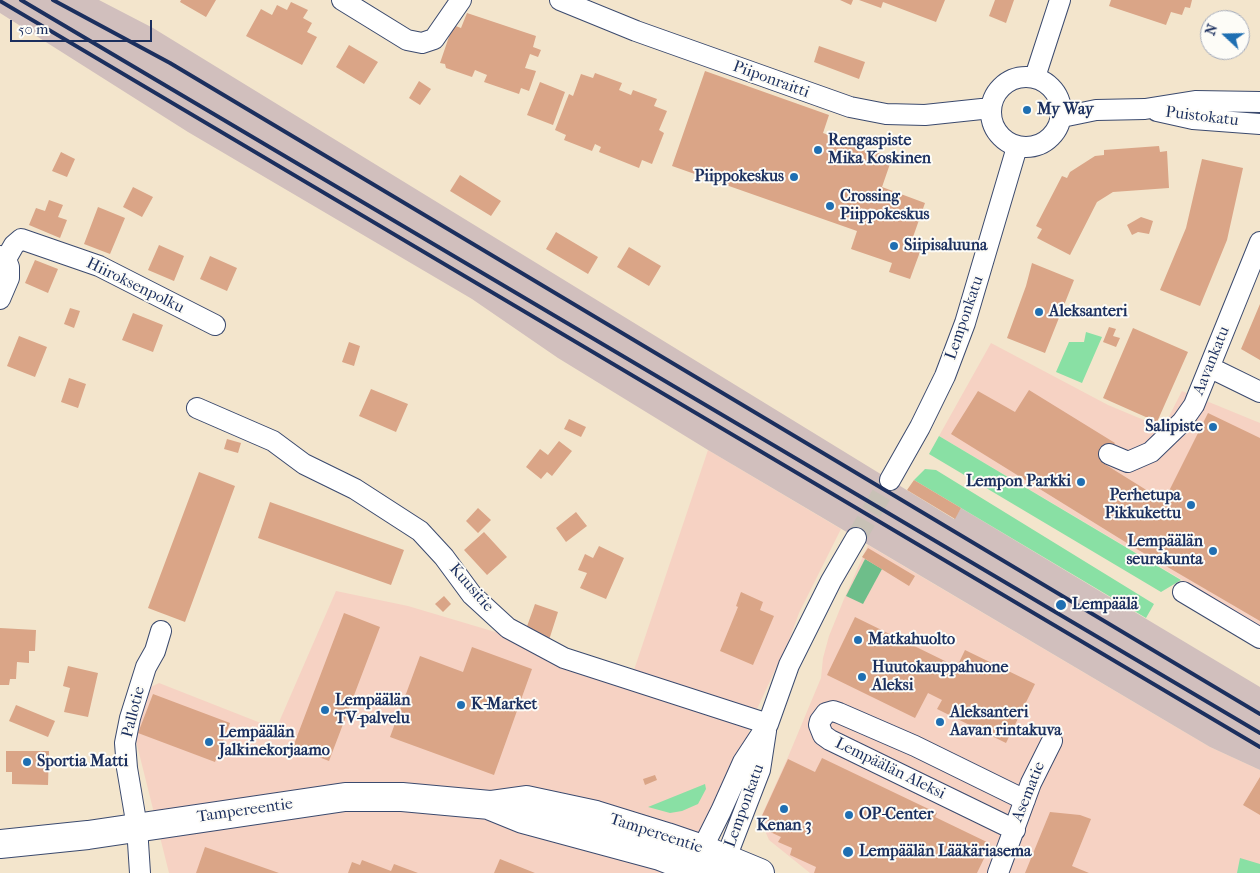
<!DOCTYPE html>
<meta charset="utf-8">
<style>
body{margin:0}
#map{position:relative;width:1260px;height:873px;overflow:hidden;background:#f3e5cc;font-family:"IM FELL French Canon",serif}
canvas{display:block}
.north{position:absolute;left:1200px;top:10px;width:50px;height:50px;box-sizing:border-box;background:#fdfcf7;border:1px solid #a3aaba;border-radius:50%;rotate:291deg;font-size:14px;font-weight:700;line-height:20px;text-align:center;color:#1b2f5e}
.north::after{content:'';display:block;margin:auto;width:18px;height:22px;background:#1f6fb2;clip-path:polygon(50% 0,100% 100%,50% 72%,0 100%)}
.scale{position:absolute;left:10px;top:20px;width:142px;height:22px;box-sizing:border-box;border:2px solid #1b2f5e;border-top:0;padding-left:6px;font-size:15px;line-height:18px;white-space:nowrap;color:#1b2f5e;-webkit-text-stroke:4px #fdfcf7;paint-order:stroke}
</style>
<div id="map">
<canvas width="1260" height="873"></canvas>
<div class="north">N</div>
<div class="scale">50 m</div>
</div>
<script>
const context = document.querySelector('canvas').getContext('2d');
context.lineJoin = 'round';
function fill(path, color) {
  context.fillStyle = color;
  context.fill(path, 'evenodd');
}
function shape(rows) {
  const path = new Path2D();
  for (const r of rows) {
    if (r.length === 3) {
      path.moveTo(r[0] + r[2], r[1]);
      path.arc(r[0], r[1], r[2], 0, 2 * Math.PI);
      continue;
    }
    path.moveTo(r[0], r[1]);
    for (let i = 2; i < r.length; i += 2) path.lineTo(r[i], r[i + 1]);
  }
  return path;
}
function trace(path, color, width, dash) {
  context.strokeStyle = color;
  context.lineWidth = width;
  context.lineCap = dash ? 'butt' : 'round';
  context.setLineDash(dash || []);
  context.stroke(path);
}
function write(font, color, halo, rows, align = 'center') {
  context.font = font + ' "IM FELL French Canon",serif';
  context.lineWidth = 4;
  context.setLineDash([]);
  context.textBaseline = 'middle';
  context.strokeStyle = halo;
  context.fillStyle = color;
  for (const [text, x, y, turn = 0] of rows) {
    context.save();
    context.translate(x, y);
    context.rotate((+turn || 0) * Math.PI / 180);
    context.textAlign = isNaN(turn) ? turn : align;
    if (halo) context.strokeText(text, 0, 0);
    context.fillText(text, 0, 0);
    context.restore();
  }
}
fill(shape([
 [991,343,1108,405,1163,428,1182,391,1260,423,1260,626,939,436],
 [708,450,841,529,799,613,789,640,751,722,743,762,686,873,169,873,134,733,151,687,159,683,276,729,336,591,408,606,633,673],
 [868,545,1210,747,1260,770,1260,873,810,873,769,840,760,819,788,757,821,678,823,658,829,636,844,599]
]), '#f6d2c3');
fill(shape([
 [0,0,99,0,153,28,954,519,961,508,1260,687,1260,770,1210,747,708,450,558,358,472,299,188,132,0,13]
]), '#d1bfbd');
fill(shape([
 [1086,332,1102,337,1082,383,1056,372,1069,342,1084,342],
 [939,436,1181,580,1161,592,929,454],
 [925,469,936,470,1154,604,1146,618,914,480],
 [705,784,706,789,698,804,682,811,670,813,648,807],
 [1240,858,1260,864,1260,873,1237,873]
]), '#89e0a4');
fill(shape([
 [865,559,882,569,863,604,846,596]
]), '#6ebe8a');
fill(shape([
 [181,0,216,0,206,17,180,2],
 [840,0,853,0,851,5],
 [859,0,945,0,936,22,883,2,881,8],
 [995,0,1014,0,1006,23,989,16],
 [1111,0,1192,0,1190,8,1185,7,1182,15,1171,12,1166,25,1109,6],
 [291,2,308,10,303,18,312,23,307,32,317,37,302,65,246,36,261,9,272,15,277,5,287,10],
 [467,13,536,36,533,47,541,50,538,57,530,54,525,68,536,71,529,91,521,88,519,94,484,82,487,75,475,70,472,77,446,68,445,64,440,63,453,25,461,28],
 [349,45,378,62,364,84,336,67],
 [819,46,865,62,859,79,814,62],
 [705,71,829,115,823,133,892,158,882,187,925,203,913,237,924,241,910,279,889,272,892,263,851,249,857,231,672,166],
 [595,73,622,83,619,90,631,95,633,90,657,99,654,106,667,111,659,130,664,133,652,164,642,160,639,168,599,152,601,147,595,144,592,151,564,140,566,135,555,130,569,94,573,96,581,74,593,78],
 [419,81,431,89,420,105,409,98],
 [540,82,565,92,553,125,527,115],
 [1159,146,1160,152,1167,151,1169,188,1113,192,1097,202,1070,255,1037,238,1042,229,1036,226,1062,176,1067,178,1070,172,1095,156,1104,155,1104,150],
 [61,152,75,159,67,177,52,171],
 [1202,159,1243,168,1227,240,1200,306,1160,290,1186,228],
 [460,175,501,201,491,216,450,191],
 [133,187,153,197,142,217,123,207],
 [49,200,63,205,58,217,67,220,60,238,29,225,36,208,45,211],
 [98,207,125,218,110,254,84,244],
 [1141,217,1153,221,1149,234,1138,232,1132,235,1127,225],
 [556,232,598,257,588,274,546,249],
 [159,245,184,256,174,281,148,270],
 [629,247,661,266,649,286,617,267],
 [210,256,237,268,227,291,200,279],
 [35,260,58,269,48,293,25,283],
 [1032,263,1074,280,1045,353,1007,338,1026,286],
 [1260,304,1260,360,1241,349],
 [70,308,80,311,74,328,64,324],
 [133,313,163,325,153,352,122,340],
 [1109,327,1116,329,1113,336,1120,338,1116,347,1103,342],
 [1133,328,1188,352,1157,422,1103,398],
 [19,336,47,347,35,377,7,366],
 [349,342,360,346,354,366,342,362],
 [69,378,86,384,78,408,61,402],
 [371,389,408,404,396,432,359,416],
 [1029,390,1115,443,1103,463,1164,501,1208,413,1260,438,1260,621,1135,548,951,434,978,391,1015,412],
 [569,419,586,427,581,437,564,429],
 [227,439,241,443,238,453,224,449],
 [559,441,572,451,552,476,547,472,541,479,526,467,540,449,548,455],
 [199,472,235,486,185,622,148,608],
 [914,480,961,508,955,519,907,490],
 [270,502,404,550,391,585,258,538],
 [478,508,491,520,478,533,466,521],
 [576,512,587,526,566,542,556,528],
 [484,532,507,557,487,575,464,550],
 [599,546,624,558,606,599,580,588,587,573,578,570,585,554,593,558],
 [868,548,915,576,909,586,862,557],
 [741,592,763,602,760,610,774,616,753,665,720,651,738,607,736,606],
 [444,596,451,604,443,612,435,604],
 [535,604,558,612,549,640,525,632],
 [344,613,380,627,329,761,293,747],
 [855,617,949,663,945,671,953,675,965,650,1035,684,1006,743,937,709,942,700,928,693,915,718,827,675],
 [0,628,36,630,35,651,29,651,29,663,17,662,16,679,10,679,9,685,0,685],
 [472,647,532,669,494,775,390,737,420,656,463,672],
 [68,666,98,673,88,717,64,712,70,688,63,686],
 [153,694,230,723,215,762,138,733],
 [16,705,55,721,48,737,9,721],
 [6,751,49,751,48,785,12,784,12,772,6,772],
 [822,758,937,813,935,817,991,844,977,873,814,873,816,867,790,855,792,848,778,842,781,837,768,831,772,823,761,818,788,759,815,772],
 [655,775,657,780,645,785,643,779],
 [1260,777,1260,815,1243,805],
 [1050,812,1080,815,1091,819,1072,866,1089,873,1025,873],
 [205,847,279,873,196,873],
 [500,859,535,873,494,873],
 [362,860,391,871,394,864,418,873,348,873,352,862,360,865]
]), '#daa587');
trace(shape([
 [856,538,890,480]
]), '#c8c1b6', 20, [20, 10]);
const street = shape([
 [342,0,407,40,422,43,434,39,461,0],
 [560,0,636,31,850,107,886,114,925,115,991,108],
 [1026,112,35],
 [1035,77,1060,0],
 [1157,111,1193,119,1260,124],
 [1062,117,1096,110,1145,109,1195,101,1260,102],
 [0,256,6,259,9,267,9,278,0,299],
 [6,259,14,245,21,239,99,266,215,325],
 [1211,368,1260,392],
 [197,408,273,441,304,464,355,489,420,531,444,557,472,595,508,628,564,658,768,724],
 [1109,454,1128,462,1151,452,1182,422,1194,405,1260,242],
 [890,480,920,427,945,376,965,323,1017,147],
 [1183,592,1260,638],
 [1015,830,830,740,823,735,819,725,820,721,826,713,833,711,839,713,915,746,1025,800],
 [694,859,702,849,721,811,743,762,768,724,789,665,831,581,856,538],
 [140,873,137,827,127,768,125,743,130,718,146,667,155,651,161,631],
 [716,873,726,858,760,770,766,731],
 [998,873,1031,783,1052,741]
]);
const secondary = shape([
 [491,806,523,819,660,856,703,873],
 [0,844,88,835,345,797,402,797,490,805,526,800,596,815,667,837,702,849,760,873]
]);
trace(street, '#3b4a6e', 22);
trace(secondary, '#3b4a6e', 30);
trace(street, '#fff', 20);
trace(secondary, '#fff', 28);
trace(shape([
 [21,0,1260,733],
 [53,0,170,63,1260,714],
 [0,1,1260,747]
]), '#1b2f5e', 4);
for (const [x, y, r, color] of [
 [1027,110,5,"#1f6fb2"],
 [818,150,5,"#1f6fb2"],
 [794,177,5,"#1f6fb2"],
 [830,206,5,"#1f6fb2"],
 [894,246,5,"#1f6fb2"],
 [1039,312,5,"#1f6fb2"],
 [1213,427,5,"#1f6fb2"],
 [1081,482,5,"#1f6fb2"],
 [1191,505,5,"#1f6fb2"],
 [1213,551,5,"#1f6fb2"],
 [1061,605,6,"#1f6fb2"],
 [858,640,5,"#1f6fb2"],
 [862,677,5,"#1f6fb2"],
 [461,705,5,"#1f6fb2"],
 [325,710,5,"#1f6fb2"],
 [940,722,5,"#1f6fb2"],
 [209,742,5,"#1f6fb2"],
 [27,762,5,"#1f6fb2"],
 [784,809,5,"#1f6fb2"],
 [849,815,5,"#1f6fb2"],
 [848,852,6,"#1f6fb2"]
]) {
  const dot = new Path2D();
  dot.arc(x, y, r, 0, 2 * Math.PI);
  context.fillStyle = color;
  context.fill(dot);
  trace(dot, '#fdfcf7', 2);
}
write('16px', '#1b2f5e', '#fdfcf7', [
 ["Piiponraitti",771,80,20],
 ["Puistokatu",1202,117,7],
 ["Hiiroksenpolku",135,286,26],
 ["Lemponkatu",965,318,-71],
 ["Aavankatu",1212,361,-68],
 ["Kuusitie",471,588,49],
 ["Pallotie",134,712,-76],
 ["Lempäälän Aleksi",890,769,26],
 ["Asematie",1029,792,-68],
 ["Lemponkatu",745,806,-70],
 ["Tampereentie",245,811,-8],
 ["Tampereentie",656,834,18]
]);
write('bold 16px', '#1b2f5e', '#fdfcf7', [
 ["My Way",1037,110],
 ["Rengaspiste",828,141],
 ["Mika Koskinen",828,159],
 ["Piippokeskus",784,177,"right"],
 ["Crossing",840,197],
 ["Piippokeskus",840,215],
 ["Siipisaluuna",904,246],
 ["Aleksanteri",1049,312],
 ["Salipiste",1203,427,"right"],
 ["Lempon Parkki",1071,482,"right"],
 ["Perhetupa",1181,496,"right"],
 ["Pikkukettu",1181,514,"right"],
 ["Lempäälän",1203,542,"right"],
 ["seurakunta",1203,560,"right"],
 ["Lempäälä",1072,605],
 ["Matkahuolto",868,640],
 ["Huutokauppahuone",872,668],
 ["Aleksi",872,686],
 ["Lempäälän",335,701],
 ["TV-palvelu",335,719],
 ["K-Market",471,705],
 ["Aleksanteri",950,713],
 ["Aavan rintakuva",950,731],
 ["Lempäälän",219,733],
 ["Jalkinekorjaamo",219,751],
 ["Sportia Matti",37,762],
 ["OP-Center",859,815],
 ["Kenan 3",784,826,"center"],
 ["Lempäälän Lääkäriasema",859,852]
], 'left');
</script>
